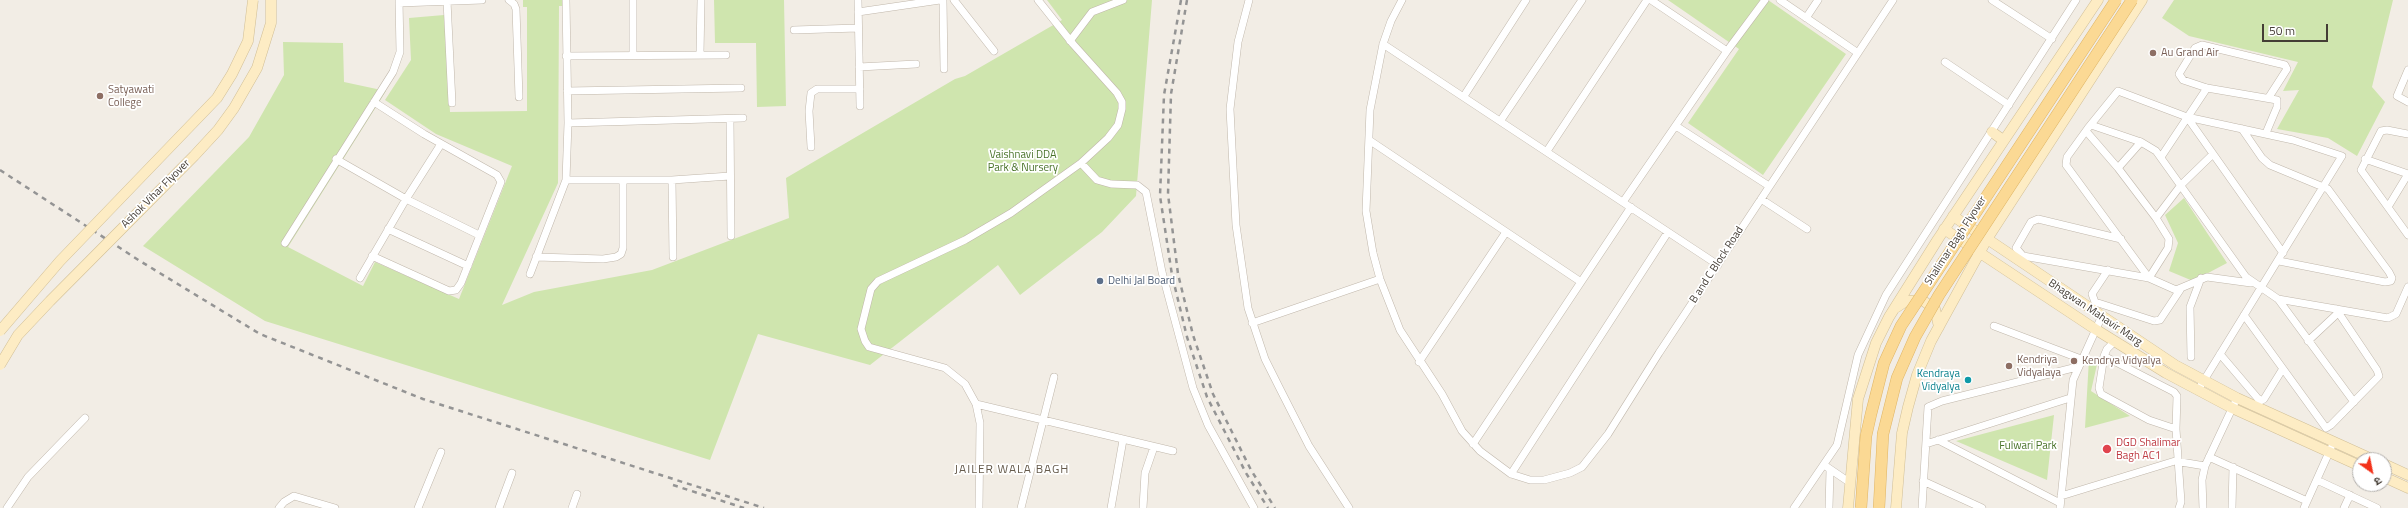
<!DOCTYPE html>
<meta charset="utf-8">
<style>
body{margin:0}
#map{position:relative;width:2408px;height:508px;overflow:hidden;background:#f2ede5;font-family:"Titillium Web","Noto Sans Devanagari",sans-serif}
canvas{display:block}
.north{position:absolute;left:2352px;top:452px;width:40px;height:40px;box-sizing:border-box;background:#fff;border:1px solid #b4b1ae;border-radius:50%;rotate:147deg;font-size:11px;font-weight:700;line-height:16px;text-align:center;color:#443d35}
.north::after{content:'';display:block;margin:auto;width:14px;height:18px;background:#f3321a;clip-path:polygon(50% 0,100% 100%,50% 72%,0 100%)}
.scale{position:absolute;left:2262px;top:24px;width:66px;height:18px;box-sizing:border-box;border:2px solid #443d35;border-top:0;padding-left:5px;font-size:12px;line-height:14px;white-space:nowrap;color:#443d35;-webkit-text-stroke:3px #fff;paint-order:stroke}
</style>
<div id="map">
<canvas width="2408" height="508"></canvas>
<div class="north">उ</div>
<div class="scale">50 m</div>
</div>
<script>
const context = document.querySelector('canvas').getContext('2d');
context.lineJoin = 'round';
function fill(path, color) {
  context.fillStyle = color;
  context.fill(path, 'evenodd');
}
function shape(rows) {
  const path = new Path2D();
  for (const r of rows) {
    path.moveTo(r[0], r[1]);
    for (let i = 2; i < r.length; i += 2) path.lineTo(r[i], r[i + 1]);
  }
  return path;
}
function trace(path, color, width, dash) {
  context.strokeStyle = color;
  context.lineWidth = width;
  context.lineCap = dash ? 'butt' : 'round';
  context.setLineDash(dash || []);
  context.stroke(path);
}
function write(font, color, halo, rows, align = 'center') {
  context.font = font + ' "Titillium Web",sans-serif';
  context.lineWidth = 3.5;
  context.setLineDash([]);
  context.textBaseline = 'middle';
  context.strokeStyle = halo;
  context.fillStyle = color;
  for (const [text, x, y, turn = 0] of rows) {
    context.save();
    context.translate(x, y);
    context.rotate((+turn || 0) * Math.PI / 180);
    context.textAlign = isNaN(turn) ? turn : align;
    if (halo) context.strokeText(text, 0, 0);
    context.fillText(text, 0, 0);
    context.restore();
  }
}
fill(shape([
 [523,0,564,0,564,6,559,6,558,183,502,305,534,292,652,270,789,218,786,178,955,79,965,76,1062,20,1047,0,1152,0,1136,196,1102,232,1020,295,998,265,870,365,758,334,710,460,265,321,143,246,249,137,284,75,283,42,343,43,344,82,386,91,288,247,363,286,375,262,459,299,512,166,436,134,385,100,411,60,409,18,444,15,450,112,527,111,527,7,523,7],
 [714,0,784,0,786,106,757,107,756,43,715,43],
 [1668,0,1768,0,1846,54,1763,175,1688,123,1739,49],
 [2174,0,2393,0,2372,87,2385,102,2357,156,2328,138,2277,129,2299,90,2283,91,2298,62,2189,36,2162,18],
 [2184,198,2227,263,2193,281,2169,271,2178,243,2165,215],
 [2089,359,2098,360,2091,391,2130,416,2085,428],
 [2054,415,2047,480,1956,441]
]), '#cfe5ae');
const street = shape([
 [509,0,514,4,516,9,519,97],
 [633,0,633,54],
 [858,0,860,106],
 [943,0,944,69],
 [954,0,994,51],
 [1249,0,1238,42,1230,109,1236,225,1248,308,1265,359,1279,387,1309,446,1349,508],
 [1402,0,1391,21,1383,44,1370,110,1366,211,1373,253,1380,279,1400,330,1442,394,1462,431,1480,451,1511,474,1530,480,1544,480,1570,473,1582,467,1608,434,1659,353,1893,0],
 [1780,0,1858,53],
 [1992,0,2052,39],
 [447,1,452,103],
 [399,3,482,0],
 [858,12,940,0],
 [1806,18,1818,0],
 [794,30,858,28],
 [1070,41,1092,12,1123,0],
 [1383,44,1718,265],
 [1727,51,1765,0],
 [700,54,701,0],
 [566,56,726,55],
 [1945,62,2009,105],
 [859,67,916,64],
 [2408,70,2397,96,2408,102],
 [567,91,741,88],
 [1464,96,1526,0],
 [2187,117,2283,253],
 [730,119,731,236],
 [1501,120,1582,0],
 [568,123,743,118],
 [2091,125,2141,142,2156,151,2246,277,2278,299,2388,318,2396,314,2408,287],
 [1676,126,1769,186],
 [2242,129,2262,158,2270,165,2328,189,2389,272,2392,278,2391,281,2385,282,2279,261],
 [2086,131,2118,168,2156,218,2169,239,2168,248,2149,278,2066,165,2067,157,2088,128,2118,91,2187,117,2293,140,2342,156,2198,390],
 [2266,133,2277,107,2277,100,2207,88,2183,80,2179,74,2195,48,2202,45,2285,65,2287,69,2269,97],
 [2408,134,2387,130,2381,131,2361,170,2408,235],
 [1369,140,1581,282],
 [811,147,809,111,811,93,817,89,860,89],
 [1547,151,1647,0],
 [2161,157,2207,88],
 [336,159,406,199,479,235],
 [2365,159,2408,174],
 [1081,163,1097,180,1111,184,1137,185,1146,192,1162,272,1193,388,1208,425,1254,508],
 [2118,168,2141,142],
 [566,180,672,180,730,176],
 [672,180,673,257],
 [1761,199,1807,229],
 [1623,202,1727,51,1651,0],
 [2388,207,2408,174],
 [2156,218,2181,185,2213,154],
 [388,229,468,266],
 [2121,239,2038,219,2031,222,2016,248,2023,256,2149,278,2176,290,2207,277,2251,283],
 [285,243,393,72,400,52,399,0],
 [372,256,449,291,456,290,461,283,501,182,497,175,424,134,374,102],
 [536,257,603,259,616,257,621,254,623,248,623,180],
 [2108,270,2092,294,2095,302,2154,321,2160,320,2180,290],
 [530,274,566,180,568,123,566,0],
 [360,278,406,199,441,144],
 [2278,299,2354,402],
 [2244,315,2326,428,2331,425,2379,376,2377,370,2336,309],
 [1252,323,1380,279],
 [1994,326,2081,359],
 [2115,341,2107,349,2104,356,2099,388,2101,394,2149,420,2176,429],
 [2308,341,2339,312],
 [2220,354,2260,401,2264,399,2282,370],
 [2104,356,2174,392,2177,396,2176,429,2181,502,2179,508],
 [2191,357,2190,307,2201,278],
 [1419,362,1506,232],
 [976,404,1173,451],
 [1938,440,2060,503],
 [1473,444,1631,207],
 [1926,444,2070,398],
 [2209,457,2307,501],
 [1827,467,1849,482],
 [1511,474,1668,232],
 [2317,480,2377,508],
 [1923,481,1982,508],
 [2061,496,2175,461,2205,466],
 [7,508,28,477,85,418],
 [279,508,284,502,294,496,335,508],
 [418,508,441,452],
 [499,508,512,473],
 [572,508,577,494],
 [979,508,980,423,976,404,965,384,945,368,869,347,865,341,861,329,871,289,878,281,965,240,1011,213,1081,163,1108,138,1118,125,1122,109,1122,102,1117,93,1073,44,1038,0],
 [1021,508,1054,377],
 [1111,508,1123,440],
 [1143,508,1145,473,1154,447],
 [1794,508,1837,445,1858,355,1886,295,2076,0],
 [1829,508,1830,470],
 [1922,508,1928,407,1942,401,2077,367],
 [2060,508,2073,380,2101,318],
 [2203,508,2202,480,2205,466,2237,398],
 [2232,508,2233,467],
 [2304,508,2331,448],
 [2344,508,2350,495]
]);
const secondary = shape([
 [1992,132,2003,140],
 [1953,216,2175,365,2237,398,2374,460],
 [1944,229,2095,329,2166,373,2232,408,2360,466],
 [1897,307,1906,301,1922,300,1935,309,1939,327],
 [2384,464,2408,475],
 [2384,477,2408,488],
 [1848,508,1858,399,1876,343,1889,317,1938,239,2098,0],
 [1896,508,1902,433,1908,407,1917,375,1931,341,1987,239,2142,0]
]);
trace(street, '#c0b7ab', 8);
trace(secondary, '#d1bf96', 11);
trace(street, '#fff', 7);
trace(secondary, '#fdecc4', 10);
trace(shape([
 [1181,0,1164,95,1160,196,1172,275,1187,337,1207,397,1246,473,1268,508],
 [1187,0,1171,94,1168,194,1178,274,1193,335,1213,394,1251,470,1275,508],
 [0,170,140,261,260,334,423,399,764,508],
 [673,485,744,508]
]), '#949494', 2.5, [5, 5]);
const secondaryBridge = shape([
 [0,331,60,261,217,98,232,74,248,41,253,0],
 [0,365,18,335,50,301,194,156,218,130,234,108,257,68,271,23,271,0]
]);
const primaryBridge = shape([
 [1861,508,1866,436,1871,414,1884,363,1901,326,2116,0],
 [1879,508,1883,434,1897,378,1915,337,1939,295,2132,0]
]);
trace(secondaryBridge, '#d1bf96', 11, []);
trace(primaryBridge, '#dfb565', 12, []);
trace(secondaryBridge, '#fdecc4', 10);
trace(primaryBridge, '#fbd994', 11);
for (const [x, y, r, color] of [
 [2153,53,4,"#8d6e63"],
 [100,96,4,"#8d6e63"],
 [1100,281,4,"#5c6f8a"],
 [2074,361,4,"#8d6e63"],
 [2009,366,4,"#8d6e63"],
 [1968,380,4,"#0f9aa8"],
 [2107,449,5,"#e0444e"]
]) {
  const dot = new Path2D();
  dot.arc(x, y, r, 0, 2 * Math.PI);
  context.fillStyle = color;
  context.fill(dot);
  trace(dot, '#fff', 1.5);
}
write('11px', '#785e54', '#fff', [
 ["Au Grand Air",2161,53],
 ["Satyawati",108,90],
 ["College",108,103],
 ["Kendriya",2017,360],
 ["Vidyalaya",2017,373],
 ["Kendrya Vidyalya",2082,361]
], 'left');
write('11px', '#49732a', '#fff', [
 ["Vaishnavi DDA",1023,155],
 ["Park & Nursery",1023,168],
 ["Fulwari Park",2028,446]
]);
write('11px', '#443d35', '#fff', [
 ["Ashok Vihar Flyover",156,194,-45],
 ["Shalimar Bagh Flyover",1956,241,-57],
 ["B and C Block Road",1717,265,-57],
 ["Bhagwan Mahavir Marg",2095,313,34]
]);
write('11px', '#4e5e75', '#fff', [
 ["Delhi Jal Board",1108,281]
], 'left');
write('11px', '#0d838f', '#fff', [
 ["Kendraya",1960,374],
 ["Vidyalya",1960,387]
], 'right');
write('11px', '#be3a42', '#fff', [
 ["DGD Shalimar",2116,443],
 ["Bagh AC1",2116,456]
], 'left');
context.letterSpacing = '1px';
write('12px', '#665b4c', '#fff', [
 ["JAILER WALA BAGH",1012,470]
]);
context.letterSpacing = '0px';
</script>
